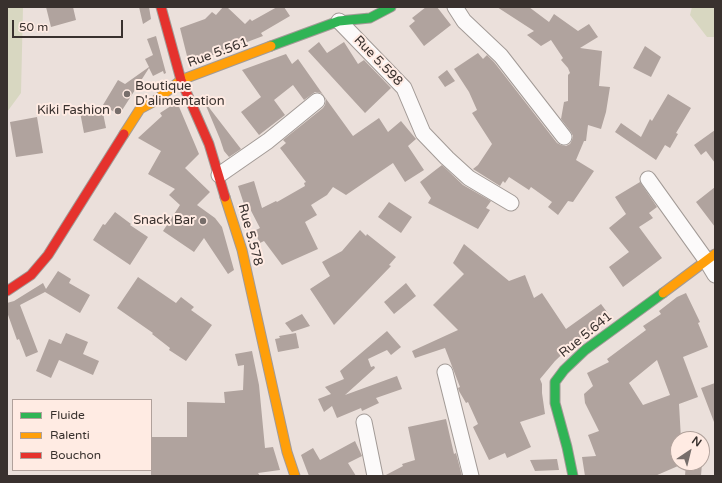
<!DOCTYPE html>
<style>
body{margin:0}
#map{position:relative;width:722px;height:483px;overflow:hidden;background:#ebe0db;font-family:"Varela Round",sans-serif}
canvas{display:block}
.frame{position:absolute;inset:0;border:8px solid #39312e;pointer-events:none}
.legend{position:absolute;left:12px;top:399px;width:140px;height:72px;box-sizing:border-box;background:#ffebe3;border:1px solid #b0a19b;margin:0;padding:5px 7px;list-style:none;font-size:12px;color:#39312e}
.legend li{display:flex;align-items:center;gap:8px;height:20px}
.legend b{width:20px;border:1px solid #b0a19b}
.north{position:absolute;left:670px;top:431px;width:40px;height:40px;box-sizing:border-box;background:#ffebe3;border:1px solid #b0a19b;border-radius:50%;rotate:35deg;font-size:11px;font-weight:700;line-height:16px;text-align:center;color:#39312e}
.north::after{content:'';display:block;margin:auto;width:14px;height:18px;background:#776e6b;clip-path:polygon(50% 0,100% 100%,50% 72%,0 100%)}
.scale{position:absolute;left:12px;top:20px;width:111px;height:18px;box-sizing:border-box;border:2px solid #39312e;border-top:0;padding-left:5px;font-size:12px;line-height:14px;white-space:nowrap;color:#39312e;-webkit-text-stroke:3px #ffebe3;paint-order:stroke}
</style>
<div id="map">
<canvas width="722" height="483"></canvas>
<div class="frame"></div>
<ul class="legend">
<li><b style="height:5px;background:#30b455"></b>Fluide</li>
<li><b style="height:5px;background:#ff9f0a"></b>Ralenti</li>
<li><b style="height:5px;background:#e5322d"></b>Bouchon</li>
</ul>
<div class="north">N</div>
<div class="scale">50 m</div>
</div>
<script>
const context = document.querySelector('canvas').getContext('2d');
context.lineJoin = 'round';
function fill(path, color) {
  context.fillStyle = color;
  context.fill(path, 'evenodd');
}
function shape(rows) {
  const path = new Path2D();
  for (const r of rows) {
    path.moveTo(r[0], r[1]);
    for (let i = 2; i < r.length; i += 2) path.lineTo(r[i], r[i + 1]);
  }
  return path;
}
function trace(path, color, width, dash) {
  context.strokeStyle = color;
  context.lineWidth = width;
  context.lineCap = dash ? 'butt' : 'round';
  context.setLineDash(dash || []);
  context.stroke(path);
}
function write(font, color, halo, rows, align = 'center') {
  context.font = font + ' "Varela Round",sans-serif';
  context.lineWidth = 4;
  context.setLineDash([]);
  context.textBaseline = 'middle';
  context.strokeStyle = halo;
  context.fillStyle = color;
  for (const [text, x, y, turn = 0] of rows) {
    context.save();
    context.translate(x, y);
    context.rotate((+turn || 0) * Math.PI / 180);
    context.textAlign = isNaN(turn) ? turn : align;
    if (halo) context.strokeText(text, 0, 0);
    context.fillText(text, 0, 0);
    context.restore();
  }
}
fill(shape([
 [7,7,23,7,21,93,7,112],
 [692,7,715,7,715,37,707,37,690,15]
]), '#d8d7c1');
fill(shape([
 [46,7,73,7,76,20,51,27],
 [139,7,149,7,151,19,143,24],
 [223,7,227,7,245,24,250,19,252,21,277,7,284,7,290,16,261,33,263,36,189,64,180,28,205,19,212,12,216,15],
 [426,7,437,7,451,25,424,46,409,26,415,21,412,18],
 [497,7,529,7,549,22,554,14,578,31,589,24,598,37,580,48,602,51,599,86,610,87,606,112,601,129,588,125,586,141,584,141,576,160,594,171,573,202,568,201,558,215,548,207,552,202,531,187,529,190,509,177,505,183,503,181,500,186,473,169,478,165,492,144,472,113,477,110,469,92,454,69,478,53,483,59,487,55,494,62,557,143,561,145,566,146,570,144,572,140,573,136,571,132,561,119,564,102,568,101,568,75,570,73,568,68,561,60,563,58,551,40,541,46,527,35,534,31],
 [156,36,166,73,164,74,163,71,153,76,149,68,119,115,103,105,118,80,125,84,149,67,145,59,153,55,147,39],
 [319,42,327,53,344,42,358,64,364,60,391,88,365,113,308,51],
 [645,46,661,57,651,77,633,68],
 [286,54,292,64,298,59,324,96,321,93,315,92,304,100,293,85,274,100,285,115,259,135,241,112,261,97,242,70],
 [447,70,455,81,445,87,438,77],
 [668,94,691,108,676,133,678,134,670,148,665,145,656,160,615,132,621,123,641,137,650,119,652,121],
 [324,96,353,136,379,118,388,132,401,121,416,139,408,146,424,170,405,182,393,163,346,195,333,187,327,195,311,205,317,215,305,222,318,249,282,265,264,241,260,243,254,231,260,228,247,203,244,204,238,186,254,181,262,208,276,201,277,202,305,186,304,183,306,182,280,148,286,143,283,140,323,108,325,105,326,100],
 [204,101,241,149,229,157,224,151,220,139],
 [177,102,199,154,185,168,210,192,197,205,215,218,222,227,234,270,228,274,204,238,194,252,163,231,180,205,169,195,175,189,148,174,161,151,138,138,162,116,160,113],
 [102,108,106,128,84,133,80,112],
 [37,117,43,153,16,157,10,122],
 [715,130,715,163,706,151,701,155,694,145],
 [442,165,463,185,491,201,486,208,490,210,478,229,428,203,431,198,420,182],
 [640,182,657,207,649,213,653,218,639,227,662,258,623,287,609,267,629,252,609,228,626,214,615,197],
 [715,187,715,227,696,202],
 [389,202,412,217,401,233,378,217],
 [115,212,131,224,130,225,148,237,130,265,93,240,103,224,105,225],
 [360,230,366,236,367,234,396,257,389,265,391,266,334,325,310,289,330,276,322,262,342,251],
 [464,244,509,281,525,275,534,298,542,293,566,329,601,304,610,316,576,341,555,361,540,379,542,384,542,393,545,414,520,422,531,447,507,458,505,453,489,460,473,427,478,424,468,402,466,403,459,391,458,388,460,387,445,348,415,358,412,351,458,330,433,305,464,274,453,263],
 [58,271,71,279,69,283,90,295,80,313,45,292,20,305,38,352,26,357,19,339,17,340,7,312,7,303,14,301,43,283,46,289],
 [138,277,176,303,181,297,194,307,191,310,212,325,186,361,169,350,170,348,152,334,153,333,117,308],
 [406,283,416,296,394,314,384,302],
 [686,293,700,322,698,323,708,347,683,357,698,397,679,404,681,439,678,439,678,466,655,476,585,476,582,457,596,456,588,435,599,431,585,403,584,394,593,386,587,373,609,362,607,359,646,330,643,326,661,314,659,311,677,297],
 [657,360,670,395,643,405,629,383],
 [302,314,310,326,292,332,285,323],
 [387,331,401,347,391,355,387,350,368,359,371,367,374,366,375,368,345,395,397,376,402,389,376,398,379,403,362,411,361,408,337,418,332,406,324,412,318,399,331,394,325,387,344,379,340,371],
 [66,333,88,342,83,354,99,361,93,375,59,360,51,378,36,371,49,339,61,344],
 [296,333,299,348,278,352,275,339,280,338,279,336],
 [252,351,259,385,265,448,273,447,280,470,258,473,260,476,151,476,151,437,187,437,187,402,225,403,224,392,243,390,244,365,238,366,235,354],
 [715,383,715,421,714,422,701,388],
 [446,419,454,454,456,453,462,476,384,476,403,466,402,464,415,460,408,427],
 [355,441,362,456,348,463,356,476,309,476,301,455,313,448,320,460],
 [557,459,559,470,535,471,530,460],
 [686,463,702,463,701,476,685,476]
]), '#b0a39e');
const street = shape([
 [455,7,464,21,501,56,564,137],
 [339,21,404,88,423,133,447,158,469,178,511,203],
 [219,175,268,141,317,101],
 [648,179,706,260,715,275],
 [445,372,471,476],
 [364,422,375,476]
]);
const fast = shape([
 [271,46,339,21,370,18,391,7],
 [573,476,567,447,555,403,555,382,564,370,585,350,663,293]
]);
const slow = shape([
 [124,134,140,109,155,101,181,80,271,46],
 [225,197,242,250,287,452,295,476],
 [663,293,715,254]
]);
const jam = shape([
 [161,7,181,80,209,144,225,197],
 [7,291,31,275,48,255,124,134]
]);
trace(street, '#a29a96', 17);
trace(fast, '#a29a96', 11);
trace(slow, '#a29a96', 11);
trace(jam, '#a29a96', 11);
trace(street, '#fcfafa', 15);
trace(fast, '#30b455', 9);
trace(slow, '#ff9f0a', 9);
trace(jam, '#e5322d', 9);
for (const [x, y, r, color] of [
 [127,94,4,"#776e6b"],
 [118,111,4,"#776e6b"],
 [203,221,4,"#776e6b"]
]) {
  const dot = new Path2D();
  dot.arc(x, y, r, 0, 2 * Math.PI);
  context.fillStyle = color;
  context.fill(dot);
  trace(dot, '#ffebe3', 1.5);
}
write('13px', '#39312e', '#ffebe3', [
 ["Rue 5.561",218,53,-20],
 ["Rue 5.598",378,61,46],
 ["Rue 5.578",250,235,75],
 ["Rue 5.641",586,335,-39]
]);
write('13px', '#39312e', '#ffebe3', [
 ["Boutique",135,87,"left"],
 ["D'alimentation",135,102,"left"],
 ["Kiki Fashion",110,111],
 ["Snack Bar",195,221]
], 'right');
</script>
